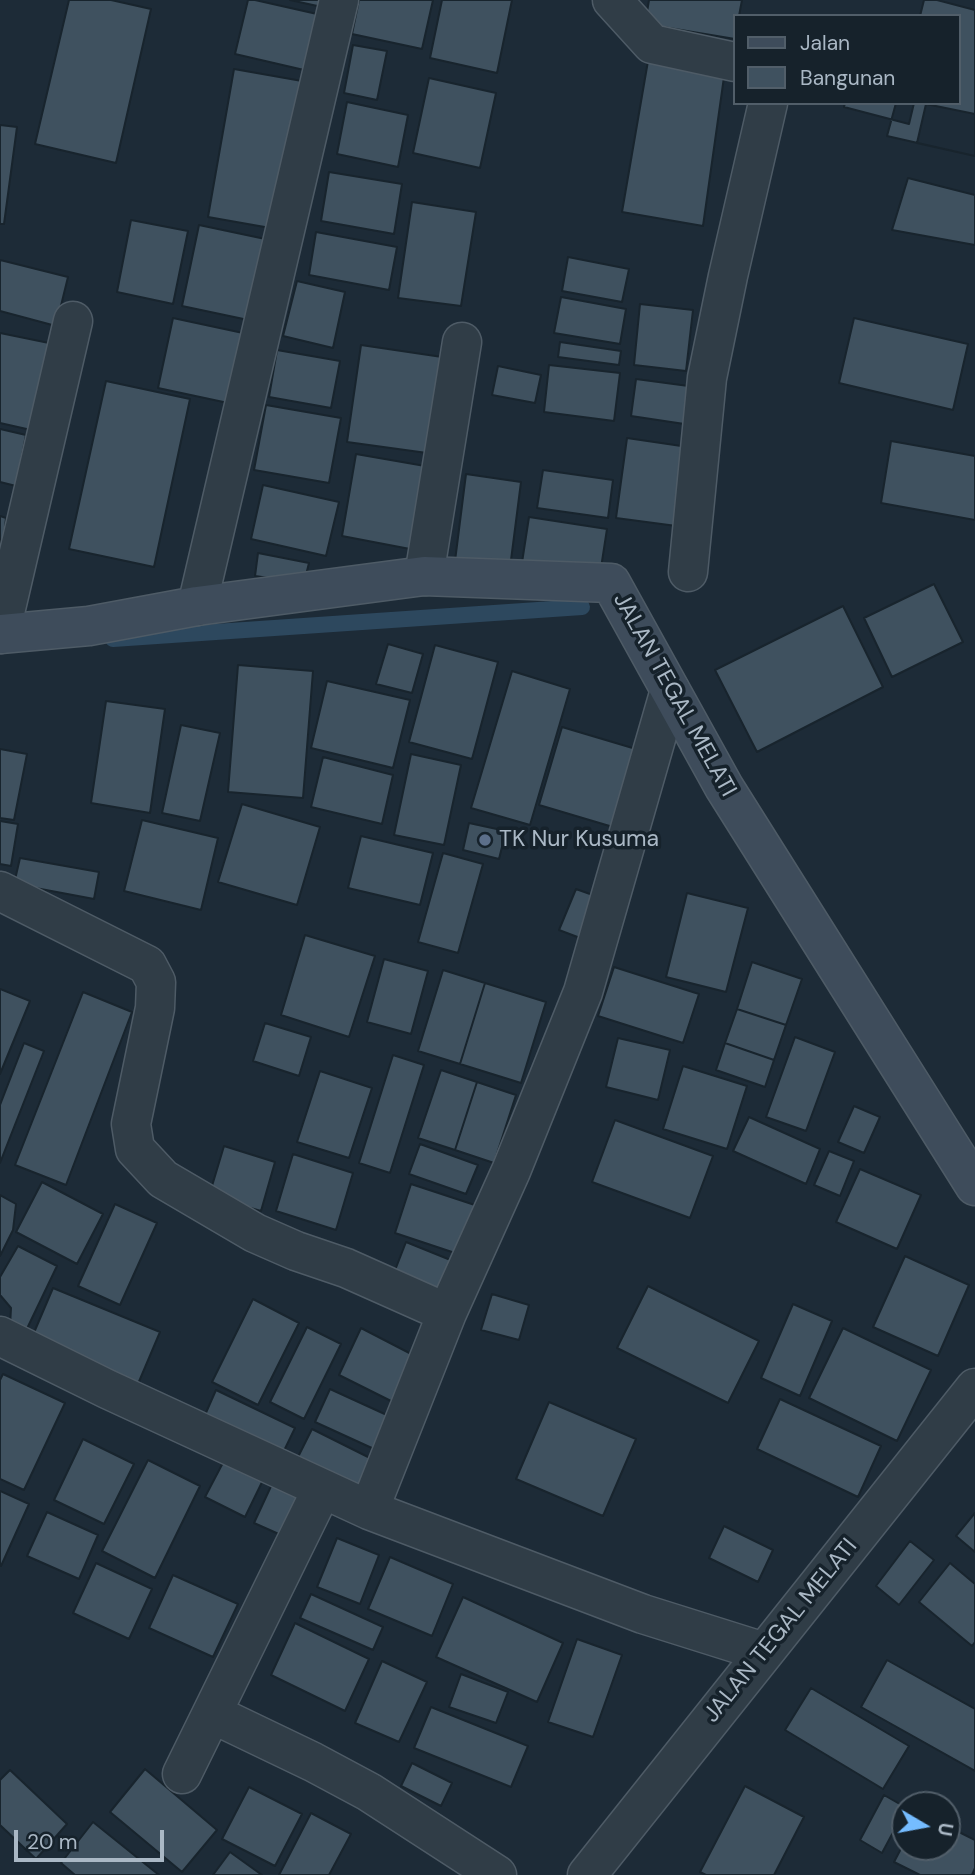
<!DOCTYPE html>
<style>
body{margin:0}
#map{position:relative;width:975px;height:1875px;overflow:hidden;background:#1d2b37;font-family:"DM Sans",sans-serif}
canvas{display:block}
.legend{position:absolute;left:733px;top:14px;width:228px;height:91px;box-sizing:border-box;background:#16222b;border:2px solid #515e69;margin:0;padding:9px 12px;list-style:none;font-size:21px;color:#aab8c5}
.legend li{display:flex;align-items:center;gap:14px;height:35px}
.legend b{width:35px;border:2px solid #515e69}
.north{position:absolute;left:891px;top:1791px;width:70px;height:70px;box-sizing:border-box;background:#16222b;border:2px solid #515e69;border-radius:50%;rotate:100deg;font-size:19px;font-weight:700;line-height:28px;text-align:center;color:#aab8c5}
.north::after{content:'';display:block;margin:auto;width:24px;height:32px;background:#75bcff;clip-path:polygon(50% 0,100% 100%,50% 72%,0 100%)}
.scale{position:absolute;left:14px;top:1830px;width:150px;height:32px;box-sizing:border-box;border:4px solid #aab8c5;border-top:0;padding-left:9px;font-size:21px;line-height:24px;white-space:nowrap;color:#aab8c5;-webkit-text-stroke:5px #16222b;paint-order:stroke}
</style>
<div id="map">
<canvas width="975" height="1875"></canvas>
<ul class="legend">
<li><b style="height:9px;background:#3e4c5b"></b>Jalan</li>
<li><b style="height:19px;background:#3f515f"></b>Bangunan</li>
</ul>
<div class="north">U</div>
<div class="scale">20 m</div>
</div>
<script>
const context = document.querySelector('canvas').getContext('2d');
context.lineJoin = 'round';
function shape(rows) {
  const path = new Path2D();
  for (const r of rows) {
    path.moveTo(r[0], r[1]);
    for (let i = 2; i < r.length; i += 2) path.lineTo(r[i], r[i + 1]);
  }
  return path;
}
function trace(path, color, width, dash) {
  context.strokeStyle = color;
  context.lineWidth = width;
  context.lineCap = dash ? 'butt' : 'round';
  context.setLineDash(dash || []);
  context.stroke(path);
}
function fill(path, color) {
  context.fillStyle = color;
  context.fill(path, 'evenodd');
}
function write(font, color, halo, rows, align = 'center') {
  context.font = font + ' "DM Sans",sans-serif';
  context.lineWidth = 7;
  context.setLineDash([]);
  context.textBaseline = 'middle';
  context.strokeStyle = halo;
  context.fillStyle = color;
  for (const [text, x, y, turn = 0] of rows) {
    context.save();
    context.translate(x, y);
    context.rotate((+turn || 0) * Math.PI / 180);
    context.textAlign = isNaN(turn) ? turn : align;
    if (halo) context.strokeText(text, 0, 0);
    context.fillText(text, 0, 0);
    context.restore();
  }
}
trace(shape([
 [113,639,582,607]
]), '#2d485e', 16);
const building = shape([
 [69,0,111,0,151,9,116,163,35,144,69,0],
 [248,0,255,0,317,14,304,70,235,54,248,0],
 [290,0,324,0,322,7,290,0],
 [359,0,433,0,422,49,352,34,359,0],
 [442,0,512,0,497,73,430,58,442,0],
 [649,0,742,0,739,16,735,16,735,39,645,24,649,0],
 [924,0,937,0,975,10,975,156,887,136,896,103,959,103,959,16,920,16,924,0],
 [353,45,387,51,377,100,344,93,353,45],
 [648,61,725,70,703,226,622,212,648,61],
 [234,69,302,81,276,229,208,217,234,69],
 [429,78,496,93,480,168,413,153,429,78],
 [347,102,408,115,398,167,337,154,347,102],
 [845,103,914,103,909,124,844,107,845,103],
 [926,104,975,114,975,156,917,143,926,104],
 [0,125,17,127,4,224,0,224,0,125],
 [329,172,402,184,394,234,321,221,329,172],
 [908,178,975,195,975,245,892,230,908,178],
 [412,202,476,212,461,306,398,298,412,202],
 [131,220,188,231,173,304,117,292,131,220],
 [199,225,270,240,253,321,182,306,199,225],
 [316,232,397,247,389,290,309,275,316,232],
 [568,257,629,269,622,302,562,291,568,257],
 [0,260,68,277,56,326,0,311,0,260],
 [297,281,345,292,333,348,283,336,297,281],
 [561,297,626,309,620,344,554,333,561,297],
 [640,304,693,310,686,371,634,365,640,304],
 [173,318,243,333,228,403,158,388,173,318],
 [854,318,968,344,953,410,839,383,854,318],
 [0,333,49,343,31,430,0,423,0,333],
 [560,342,621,351,619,365,558,357,560,342],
 [361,345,442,357,427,453,347,442,361,345],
 [277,350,340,361,331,408,269,397,277,350],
 [549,365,620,373,614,421,544,412,549,365],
 [498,366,541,375,535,403,492,395,498,366],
 [636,379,696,387,691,425,631,416,636,379],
 [106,381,190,399,154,567,69,549,106,381],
 [266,405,341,418,329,483,254,470,266,405],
 [0,429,26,435,16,486,0,482,0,429],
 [627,438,695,448,684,527,616,518,627,438],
 [891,441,975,456,975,520,881,503,891,441],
 [356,454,425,466,410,549,342,536,356,454],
 [543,470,613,480,608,518,537,508,543,470],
 [466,474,521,482,510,568,455,561,466,474],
 [263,485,339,502,326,556,251,539,263,485],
 [0,516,6,518,0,576,0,516],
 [529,517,607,529,599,581,521,569,529,517],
 [258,553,309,563,304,583,255,576,258,553],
 [934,584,963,642,892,677,864,618,934,584],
 [843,606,883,687,757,752,715,670,843,606],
 [388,644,423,654,412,693,376,684,388,644],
 [435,645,498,662,472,759,409,742,435,645],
 [238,665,313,671,303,798,228,792,238,665],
 [512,671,570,689,530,825,471,808,512,671],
 [327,681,410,700,393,768,311,748,327,681],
 [106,701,165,709,150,813,91,803,106,701],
 [181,725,220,733,200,821,162,813,181,725],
 [562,727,646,752,623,830,539,805,562,727],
 [0,749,27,754,14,820,0,818,0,749],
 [411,754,461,765,444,845,394,835,411,754],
 [323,757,393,775,382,824,311,807,323,757],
 [242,804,320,827,297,905,218,882,242,804],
 [142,820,218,838,201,910,124,891,142,820],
 [0,821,18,824,11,866,0,864,0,821],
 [469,823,506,831,499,859,463,850,469,823],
 [361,836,433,853,420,905,348,888,361,836],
 [443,853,483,864,458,953,418,942,443,853],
 [20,858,99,872,94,899,14,884,20,858],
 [576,889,604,899,588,941,559,930,576,889],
 [687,893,748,908,726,992,666,977,687,893],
 [305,935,375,956,349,1037,281,1015,305,935],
 [384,959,428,971,411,1034,367,1022,384,959],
 [752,962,802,979,786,1025,737,1009,752,962],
 [614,967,699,994,683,1043,598,1016,614,967],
 [443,970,485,983,460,1064,418,1051,443,970],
 [485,983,546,1002,521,1083,460,1064,485,983],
 [0,989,30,1001,0,1074,0,989],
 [83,992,132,1012,66,1185,15,1165,83,992],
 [737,1009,786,1025,774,1060,725,1043,737,1009],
 [265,1023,311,1037,299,1076,253,1061,265,1023],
 [795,1037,835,1052,806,1131,766,1117,795,1037],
 [618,1038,670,1050,658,1100,606,1087,618,1038],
 [24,1043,44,1051,0,1163,0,1105,24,1043],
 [725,1043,774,1060,765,1087,716,1070,725,1043],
 [393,1055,424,1065,390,1173,359,1163,393,1055],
 [683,1066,747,1086,727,1149,663,1129,683,1066],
 [441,1070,477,1082,455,1150,418,1138,441,1070],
 [320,1071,372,1088,349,1158,297,1142,320,1071],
 [477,1082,516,1095,494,1163,455,1150,477,1082],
 [854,1106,880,1117,864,1153,838,1142,854,1106],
 [749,1117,820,1149,806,1184,733,1151,749,1117],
 [615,1120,713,1156,690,1218,592,1182,615,1120],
 [420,1144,478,1165,466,1194,409,1174,420,1144],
 [224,1146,275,1162,261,1211,209,1196,224,1146],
 [829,1151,854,1161,840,1196,814,1185,829,1151],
 [293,1154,353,1173,336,1230,276,1211,293,1154],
 [860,1169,921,1195,897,1249,836,1222,860,1169],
 [42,1182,103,1214,77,1264,16,1232,42,1182],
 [411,1184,487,1209,470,1258,395,1233,411,1184],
 [0,1195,16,1204,13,1230,0,1256,0,1195],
 [115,1204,157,1223,120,1305,78,1286,115,1204],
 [406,1242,453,1261,439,1296,392,1278,406,1242],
 [18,1246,57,1266,22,1339,10,1326,11,1308,0,1295,0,1277,18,1246],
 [905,1256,969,1285,938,1356,873,1327,905,1256],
 [648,1286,759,1341,728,1403,617,1348,648,1286],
 [53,1288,160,1332,135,1391,30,1342,53,1288],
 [492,1294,529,1305,519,1340,481,1330,492,1294],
 [253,1299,299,1323,258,1405,212,1382,253,1299],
 [793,1304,832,1321,800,1396,761,1378,793,1304],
 [307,1327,341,1344,304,1419,270,1402,307,1327],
 [361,1328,419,1358,397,1404,339,1375,361,1328],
 [843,1328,931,1370,897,1441,809,1398,843,1328],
 [3,1374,65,1403,24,1490,0,1479,0,1380,3,1374],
 [330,1389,389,1416,374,1449,315,1422,330,1389],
 [216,1390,295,1428,279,1461,201,1424,216,1390],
 [780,1399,881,1446,858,1497,757,1449,780,1399],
 [549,1402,636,1439,603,1516,516,1479,549,1402],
 [312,1429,376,1461,357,1497,294,1465,312,1429],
 [83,1439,134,1464,104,1524,54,1500,83,1439],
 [226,1457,265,1476,245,1517,205,1497,226,1457],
 [148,1460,200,1486,155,1578,102,1551,148,1460],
 [273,1482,308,1497,290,1539,254,1523,273,1482],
 [0,1491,29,1504,1,1566,0,1565,0,1491],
 [47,1512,98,1535,79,1579,27,1556,47,1512],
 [975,1513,975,1552,956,1536,975,1513],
 [724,1526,773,1550,758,1582,709,1558,724,1526],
 [337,1538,379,1555,360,1604,317,1587,337,1538],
 [910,1541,934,1560,899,1605,876,1586,910,1541],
 [390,1557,453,1584,432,1636,368,1609,390,1557],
 [96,1563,152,1589,129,1639,73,1613,96,1563],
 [950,1563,975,1584,975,1642,972,1646,919,1602,950,1563],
 [173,1575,238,1604,213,1657,149,1628,173,1575],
 [311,1594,383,1627,373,1650,300,1618,311,1594],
 [463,1597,563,1643,537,1702,436,1657,463,1597],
 [295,1623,369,1659,345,1711,271,1675,295,1623],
 [577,1639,622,1655,593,1737,548,1722,577,1639],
 [887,1660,975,1709,975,1771,861,1707,887,1660],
 [382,1661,427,1682,399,1742,355,1723,382,1661],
 [461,1674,508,1692,496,1723,449,1707,461,1674],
 [811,1688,909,1746,883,1789,785,1730,811,1688],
 [431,1707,528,1746,511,1787,414,1748,431,1707],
 [412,1763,452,1783,441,1806,401,1786,412,1763],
 [145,1769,217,1830,182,1872,110,1812,145,1769],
 [10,1770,67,1824,36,1859,0,1825,0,1780,10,1770],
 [745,1786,804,1817,774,1875,706,1875,700,1872,745,1786],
 [249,1787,302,1814,275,1866,222,1839,249,1787],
 [884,1795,905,1807,905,1810,882,1853,860,1840,884,1795],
 [311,1813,351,1834,329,1875,279,1875,311,1813],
 [93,1822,159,1875,75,1875,61,1863,93,1822],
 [947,1826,975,1840,975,1868,972,1875,920,1875,894,1862,905,1841,905,1847,947,1847,947,1826],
 [230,1852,262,1875,213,1875,230,1852]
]);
fill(building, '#3f515f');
trace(building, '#18242d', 2);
const street = shape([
 [612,0,652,44,735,62],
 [688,572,707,378,728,276,768,103],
 [424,576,462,342],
 [197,606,339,0],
 [0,634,73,321],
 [0,891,147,965,156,982,155,1008,131,1124,135,1149,163,1179,255,1233,296,1251,346,1268,447,1313,369,1510],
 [447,1313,511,1171,583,992,670,690],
 [0,1336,107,1389,369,1510,643,1614,764,1652],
 [213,1714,313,1762,369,1792,497,1875],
 [182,1774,322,1489],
 [587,1875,975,1388]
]);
const secondary = shape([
 [0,634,89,626,197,606,424,576,611,583,724,787,975,1186]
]);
trace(street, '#4e5b66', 41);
trace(secondary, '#4e5b66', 41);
trace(street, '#303d47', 38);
trace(secondary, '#3e4c5b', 38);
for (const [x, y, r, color] of [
 [485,840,7,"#5c6f8a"]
]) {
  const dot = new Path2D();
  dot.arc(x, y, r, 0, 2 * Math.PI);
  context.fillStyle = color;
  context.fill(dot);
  trace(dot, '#16222b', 2.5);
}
write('23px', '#aab8c5', '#16222b', [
 ["JALAN TEGAL MELATI",674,695,61],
 ["JALAN TEGAL MELATI",781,1631,-51]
]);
write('23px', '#aab8c5', '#16222b', [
 ["TK Nur Kusuma",499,840]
], 'left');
</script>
